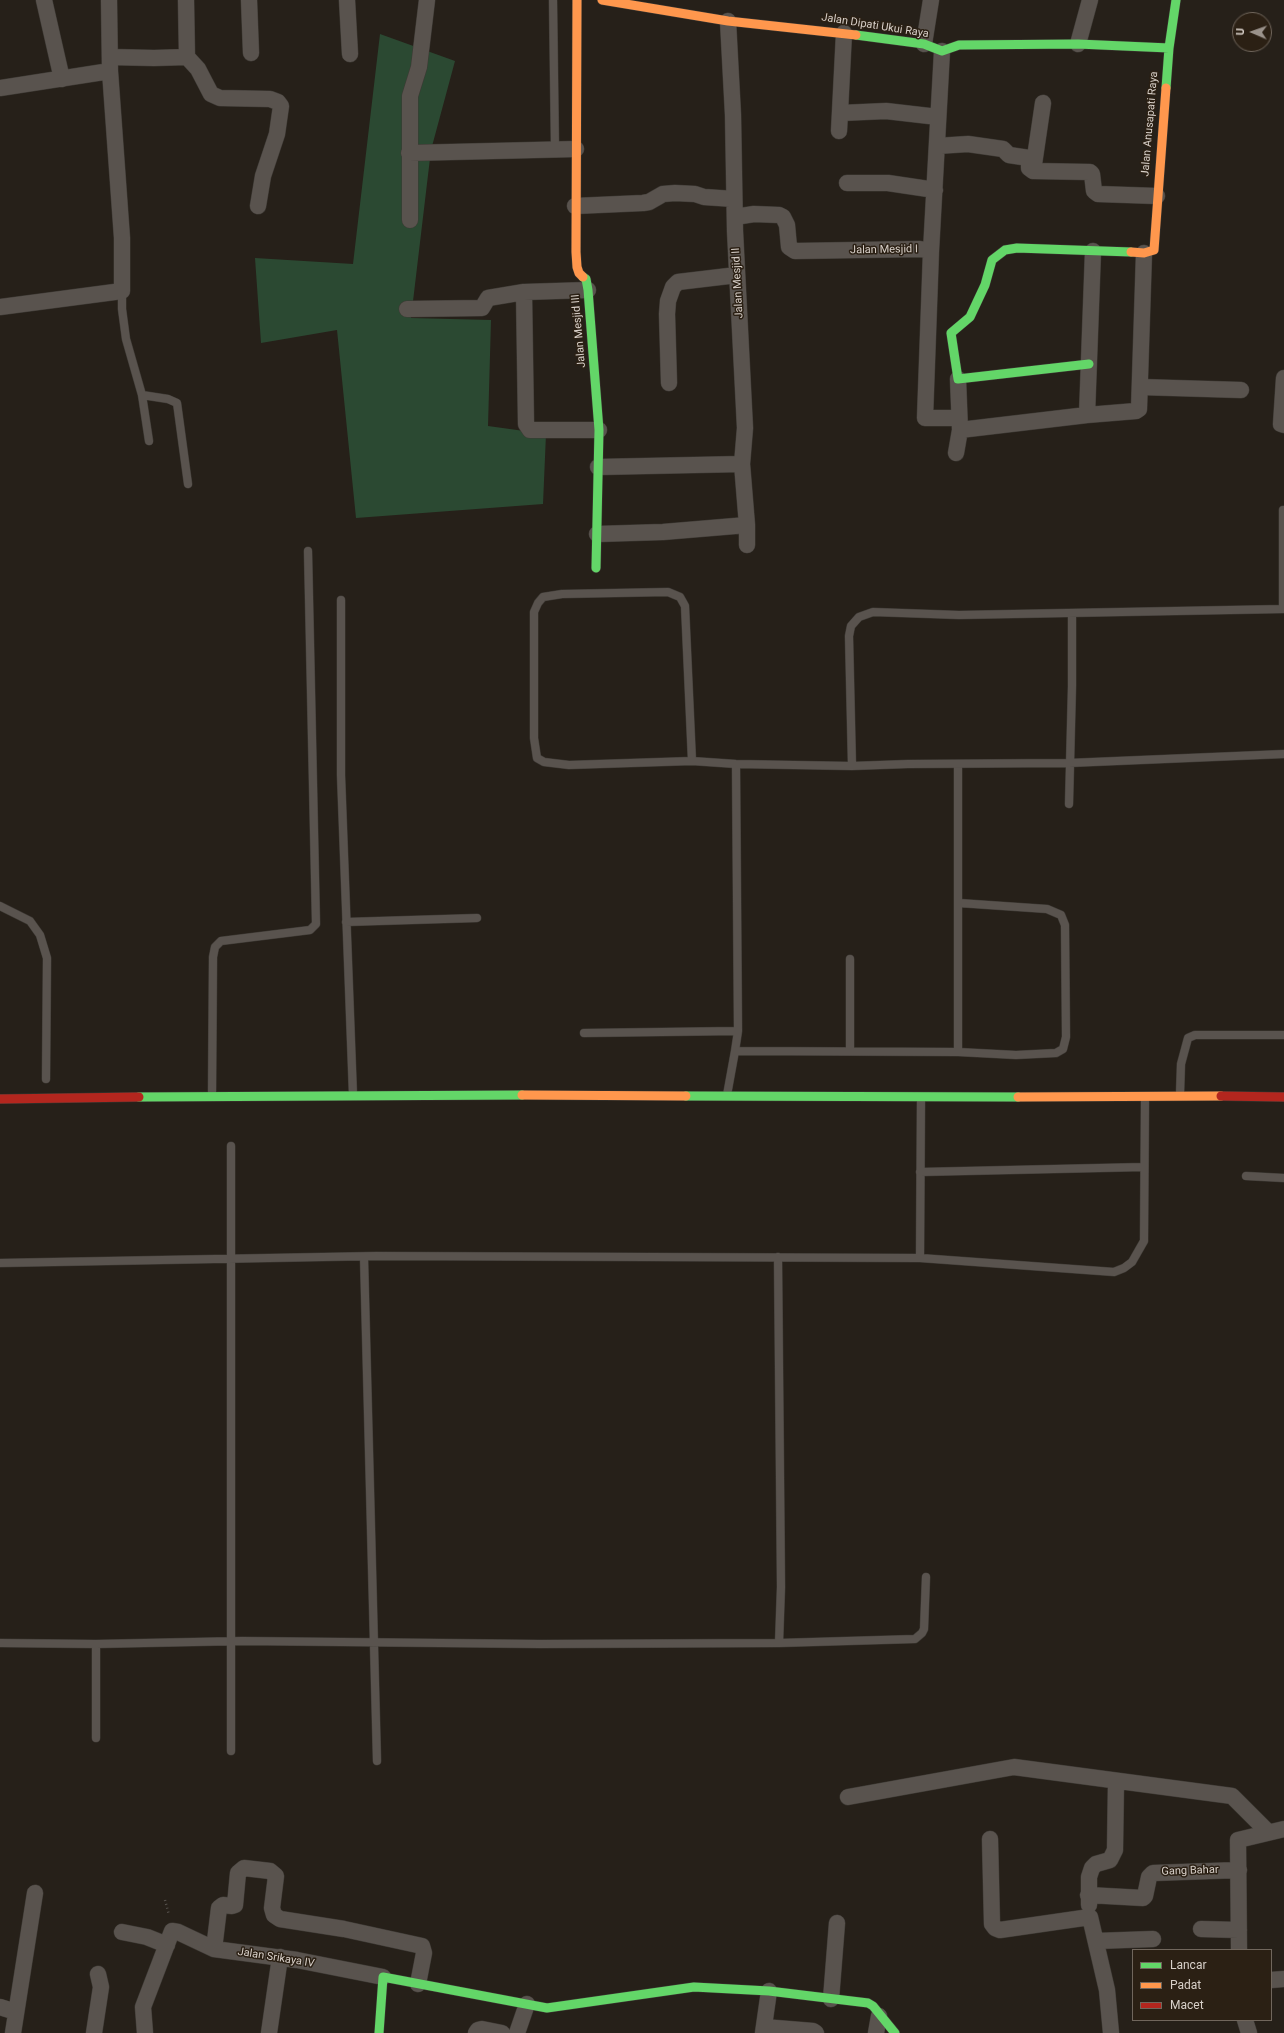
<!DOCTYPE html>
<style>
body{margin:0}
#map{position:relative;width:1284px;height:2033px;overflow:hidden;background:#262019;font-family:Roboto,sans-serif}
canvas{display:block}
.legend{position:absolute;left:1132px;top:1949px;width:140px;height:72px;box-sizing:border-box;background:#2b2014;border:1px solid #70665c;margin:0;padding:5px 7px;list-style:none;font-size:12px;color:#d8d0c9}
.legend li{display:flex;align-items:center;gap:8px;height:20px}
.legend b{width:20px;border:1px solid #70665c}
.north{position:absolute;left:1232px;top:12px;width:40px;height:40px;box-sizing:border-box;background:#2b2014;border:1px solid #70665c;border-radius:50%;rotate:272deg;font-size:11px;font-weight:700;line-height:16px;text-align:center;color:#d8d0c9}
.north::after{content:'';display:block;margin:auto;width:14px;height:18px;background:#9a928b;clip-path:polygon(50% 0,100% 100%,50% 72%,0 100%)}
</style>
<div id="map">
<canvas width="1284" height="2033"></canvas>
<ul class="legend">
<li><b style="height:5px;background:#63d668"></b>Lancar</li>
<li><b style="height:5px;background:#ff974d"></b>Padat</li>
<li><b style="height:5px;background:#b3261e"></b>Macet</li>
</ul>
<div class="north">U</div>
</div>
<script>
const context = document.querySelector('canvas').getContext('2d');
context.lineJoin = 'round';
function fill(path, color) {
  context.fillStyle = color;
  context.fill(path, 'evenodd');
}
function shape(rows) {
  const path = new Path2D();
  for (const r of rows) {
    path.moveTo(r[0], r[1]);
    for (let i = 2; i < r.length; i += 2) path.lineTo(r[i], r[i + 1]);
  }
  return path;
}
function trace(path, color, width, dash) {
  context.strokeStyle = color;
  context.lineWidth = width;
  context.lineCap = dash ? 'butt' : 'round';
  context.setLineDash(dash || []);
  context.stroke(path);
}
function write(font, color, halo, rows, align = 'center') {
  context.font = font + ' Roboto,sans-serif';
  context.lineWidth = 3;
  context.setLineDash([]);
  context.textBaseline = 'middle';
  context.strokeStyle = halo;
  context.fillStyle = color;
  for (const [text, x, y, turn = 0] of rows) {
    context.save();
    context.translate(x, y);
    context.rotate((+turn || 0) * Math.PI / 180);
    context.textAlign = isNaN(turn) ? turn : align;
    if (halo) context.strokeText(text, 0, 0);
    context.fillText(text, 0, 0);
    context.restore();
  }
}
fill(shape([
 [380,34,455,61,431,150,411,318,491,320,488,426,546,434,543,504,356,518,337,330,261,343,255,258,353,264]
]), '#2b4932');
const lane = shape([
 [553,0,555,149],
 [122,291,122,309,126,339,142,395,149,441],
 [142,395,168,399,177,403,188,484],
 [1283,510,1283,609],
 [341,600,341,775,353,1095],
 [1284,609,959,615,873,612,859,617,851,626,849,636,852,766,908,764,1069,763,1284,754],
 [692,761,685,606,680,597,668,592,562,594,543,597,538,603,534,612,534,738,537,758,544,762,569,765,692,761,736,764,852,766],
 [736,764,738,1031,735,1051,958,1052,958,764],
 [1069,804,1072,686,1072,613],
 [0,906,30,921,40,935,47,958,46,1079],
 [346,922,477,918],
 [584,1033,738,1031],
 [850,1051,850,959],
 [958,1052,1016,1055,1056,1053,1063,1049,1066,1037,1065,925,1061,915,1047,909,959,903],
 [1180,1094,1181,1064,1188,1038,1195,1035,1284,1035],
 [727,1095,735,1051],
 [212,1096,213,957,215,947,221,941,310,930,316,924,308,551],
 [920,1172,1144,1167],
 [1246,1176,1284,1178],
 [364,1257,377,1761],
 [920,1258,921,1097],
 [0,1263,376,1256,920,1258,1114,1272,1124,1268,1132,1262,1144,1241,1145,1098],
 [0,1643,96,1644,242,1641,540,1644,779,1643,781,1587,778,1257],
 [779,1643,915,1639,922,1633,924,1629,926,1577],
 [96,1644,96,1738],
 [231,1751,231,1146]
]);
const street = shape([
 [44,0,62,79],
 [249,0,251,53],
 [347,0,350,54],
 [728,21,733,115,735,231,745,428,742,464,747,525,747,545],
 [924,44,931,0],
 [1078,44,1090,0],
 [942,51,931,251,925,418,959,418],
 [110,57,154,58,187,57,186,0],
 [187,57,198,69,211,94,220,98,270,99,278,102,281,106,277,134,263,176,258,206],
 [0,88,110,71],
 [841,113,886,111,938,117],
 [839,131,844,33],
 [937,146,968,144,1003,149,1009,155,1029,158,1029,168,1033,171,1090,172,1092,174,1094,191,1098,194,1157,196],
 [409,153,576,149],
 [1033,171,1043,103],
 [847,183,888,183,935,190],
 [575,206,643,203,649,202,663,194,675,193,695,194,704,197,734,199],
 [735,217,754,214,779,215,783,217,787,225,789,247,795,251,920,249,931,251],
 [410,220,410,96,419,67,427,0],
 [588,290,524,292,526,424,530,430,599,430],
 [0,307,122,291,122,238,110,71,109,0],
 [407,309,482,308,488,298,524,292],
 [1284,378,1281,424,1284,425],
 [669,383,667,314,668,301,673,287,678,282,737,275],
 [1140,387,1241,390],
 [1087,415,1093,251],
 [960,430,1087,415,1136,411,1139,409,1144,253],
 [956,453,960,430,958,379],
 [598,467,742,464],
 [597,534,663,532,747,525],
 [848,1797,1014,1767,1232,1796,1268,1832],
 [990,1839,992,1924,995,1928,1000,1930,1090,1917,1107,1990,1111,2033],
 [1088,1895,1143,1898,1145,1896,1149,1877,1153,1873,1239,1870],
 [1089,1905,1089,1877,1092,1868,1096,1864,1110,1860,1115,1850,1116,1781],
 [1201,1929,1239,1930],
 [122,1932,147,1937,167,1945],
 [1096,1941,1153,1939],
 [214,1949,219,1908,223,1905,232,1906,235,1905,238,1873,244,1868,270,1871,276,1876,272,1908,274,1915,280,1919,344,1929,422,1946,424,1953,418,1984],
 [1239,1950,1238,1840,1284,1829],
 [1271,1980,1284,1979],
 [831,1999,837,1923],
 [0,2007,16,2012],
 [1245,2020,1249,2033],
 [764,2027,813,2031,816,2033],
 [13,2033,35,1893],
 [94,2033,101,1987,98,1974],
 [145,2033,143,2007,172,1931,178,1932,214,1949,297,1960,383,1977],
 [269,2033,280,1957],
 [476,2033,478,2030,482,2029,502,2033],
 [517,2033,527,2004],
 [763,2033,769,1991],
 [876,2033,879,2016]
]);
const fast = shape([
 [856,35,924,44,942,51,959,45,1078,44,1169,48],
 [1166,88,1169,48,1176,0],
 [583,277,586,279,588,290,599,430,596,568],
 [1089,364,958,379,951,333,970,317,985,285,992,260,1005,250,1017,248,1131,252],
 [686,1096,1018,1097],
 [139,1097,522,1095],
 [379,2033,383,1977,547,2008,694,1987,769,1991,868,2003,873,2006,895,2033]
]);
const slow = shape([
 [577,0,576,252,577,267,579,273,583,277],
 [602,0,728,21,856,35],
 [1131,252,1144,253,1154,250,1166,88],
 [522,1095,686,1096],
 [1018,1097,1221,1096]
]);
const jam = shape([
 [1221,1096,1284,1097],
 [0,1099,139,1097]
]);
trace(lane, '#3e3a35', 9);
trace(street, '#3e3a35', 17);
trace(fast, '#3e3a35', 10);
trace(slow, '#3e3a35', 10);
trace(jam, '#3e3a35', 10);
trace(shape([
 [165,1900,169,1915]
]), '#56514d', 2.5, [1, 3]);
trace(lane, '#59534e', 8);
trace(street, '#59534e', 16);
trace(fast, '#63d668', 9);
trace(slow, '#ff974d', 9);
trace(jam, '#b3261e', 9);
write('11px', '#d8d0c9', '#2b2014', [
 ["Jalan Dipati Ukui Raya",875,26,9],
 ["Jalan Anusapati Raya",1150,124,-85],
 ["Jalan Mesjid I",884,250,-1],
 ["Jalan Mesjid II",738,283,-93],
 ["Jalan Mesjid III",579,331,-95],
 ["Gang Bahar",1190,1871,-2],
 ["Jalan Srikaya IV",276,1958,9]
]);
</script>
